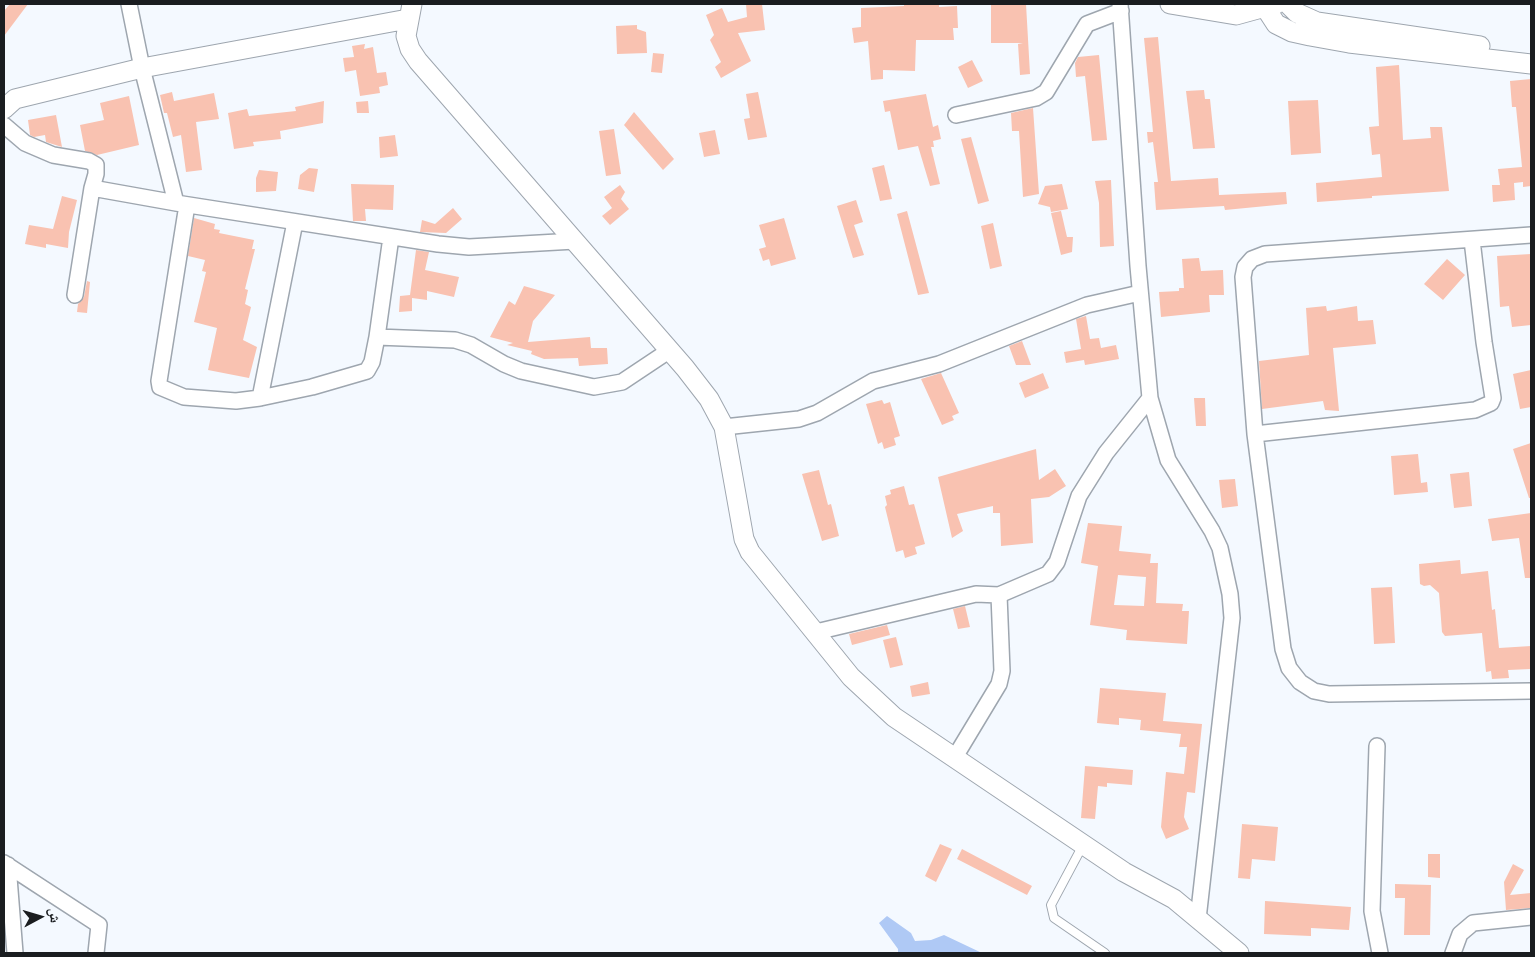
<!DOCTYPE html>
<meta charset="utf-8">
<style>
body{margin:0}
#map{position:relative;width:1535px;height:957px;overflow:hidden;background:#f4f9ff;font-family:"Playfair Display","Noto Naskh Arabic",serif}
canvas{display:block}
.frame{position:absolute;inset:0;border:5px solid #1a1d20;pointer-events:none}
.north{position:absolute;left:15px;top:892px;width:50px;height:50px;-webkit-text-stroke:4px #f4f9ff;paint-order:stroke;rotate:84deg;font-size:14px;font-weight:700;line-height:20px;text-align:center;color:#1a1d20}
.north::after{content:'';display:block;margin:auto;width:18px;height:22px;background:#1a1d20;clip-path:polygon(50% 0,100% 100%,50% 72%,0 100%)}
</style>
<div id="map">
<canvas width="1535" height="957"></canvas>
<div class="frame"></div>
<div class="north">ش</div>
</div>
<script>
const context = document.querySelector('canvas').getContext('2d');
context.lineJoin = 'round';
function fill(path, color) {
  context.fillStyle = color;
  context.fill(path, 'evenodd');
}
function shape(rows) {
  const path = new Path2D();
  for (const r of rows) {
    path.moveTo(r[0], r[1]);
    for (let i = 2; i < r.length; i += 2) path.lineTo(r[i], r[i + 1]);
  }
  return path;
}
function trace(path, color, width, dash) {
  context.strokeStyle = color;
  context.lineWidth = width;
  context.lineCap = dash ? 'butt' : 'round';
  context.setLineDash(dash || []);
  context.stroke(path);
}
fill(shape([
 [887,916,911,933,915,941,931,940,944,935,982,953,898,953,898,949,879,923]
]), '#afc9f5');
fill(shape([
 [10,4,28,4,4,36,4,11],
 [746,4,762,4,765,30,738,33,751,61,721,78,715,67,721,62,710,40,714,35,706,15,722,8,728,22,747,17],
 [904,4,939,4,939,7,957,6,958,28,953,28,954,40,916,40,915,71,883,70,883,79,871,80,868,41,854,43,852,28,861,27,861,8,904,6],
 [991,4,1026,4,1030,74,1020,75,1018,44,1023,43,991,43],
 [637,25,637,29,646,32,647,53,617,54,616,26],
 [1158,37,1171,181,1218,178,1219,195,1286,192,1287,204,1225,210,1224,206,1156,210,1154,182,1158,182,1153,142,1148,143,1147,132,1153,132,1144,38],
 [365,44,364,49,373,47,377,73,386,72,388,85,379,87,380,93,360,96,356,70,345,72,343,58,354,57,352,46],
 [653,53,664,54,662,73,651,72],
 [1099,55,1107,140,1092,141,1085,76,1076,77,1075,63,1078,57],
 [972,60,983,81,968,88,958,67],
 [1399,65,1403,140,1431,138,1430,127,1442,127,1449,191,1372,196,1372,198,1317,202,1316,183,1382,177,1380,154,1372,155,1369,127,1379,126,1376,67],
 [1531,79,1531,186,1523,187,1523,182,1514,183,1515,200,1493,202,1492,185,1500,185,1498,169,1522,167,1516,107,1512,107,1510,81],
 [1204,90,1205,99,1210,99,1215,148,1193,149,1186,91],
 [172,92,174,101,214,93,219,119,196,122,202,170,186,172,181,135,173,137,167,113,164,113,160,95],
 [758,92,767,137,748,140,744,119,750,118,746,94],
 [926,94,933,127,938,125,941,139,933,141,934,147,931,147,940,184,930,186,918,146,898,150,890,111,885,112,883,101],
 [129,96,139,145,97,155,85,151,80,125,104,120,100,103],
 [1318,100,1321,153,1291,155,1288,101],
 [324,101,323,123,280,131,281,139,253,142,254,146,234,149,228,113,247,109,249,116,296,111,295,107],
 [368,101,369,113,357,113,356,102],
 [1033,108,1039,194,1023,197,1019,131,1012,131,1011,113],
 [634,112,674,159,663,170,624,125],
 [56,115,62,147,46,142,45,135,34,137,30,135,28,120],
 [614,129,621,174,606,176,599,131],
 [715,130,720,154,704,157,699,133],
 [395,135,398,156,380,158,379,137],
 [971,137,989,201,978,204,961,139],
 [884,165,892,199,880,201,872,168],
 [309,168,318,169,314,192,298,189,300,175],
 [259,170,278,172,276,191,256,192,256,178],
 [1111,180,1114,246,1100,247,1099,203,1095,181],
 [351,184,394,185,393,210,365,209,366,221,353,221],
 [1062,184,1068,209,1051,212,1050,207,1038,204,1045,186],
 [620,185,625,192,621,199,629,209,610,225,602,216,612,208,604,197],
 [62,196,77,200,69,232,68,248,46,244,46,248,25,244,29,225,53,229],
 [856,200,863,222,854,225,864,255,853,258,837,206],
 [453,208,462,219,446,233,420,232,422,220,435,224],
 [907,211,929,293,918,295,897,214],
 [1061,211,1067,237,1073,237,1072,252,1061,255,1051,213],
 [194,218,215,224,214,229,220,230,219,233,254,240,252,249,255,249,245,289,248,290,245,304,251,307,243,340,257,347,249,378,208,370,217,328,194,322,206,272,202,271,205,260,188,256],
 [784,218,796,259,771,266,769,259,763,261,759,249,766,247,759,225],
 [993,223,1002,266,990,269,981,226],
 [416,250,429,252,425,270,459,277,454,297,427,291,427,300,412,298,412,311,399,312,400,296,410,295],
 [1531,254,1531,325,1512,327,1509,306,1500,307,1497,256],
 [1199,258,1201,271,1223,270,1224,295,1209,295,1210,312,1161,317,1159,292,1179,291,1179,288,1184,288,1182,259],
 [1447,259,1465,275,1443,300,1424,284],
 [87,281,90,282,87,313,77,312,78,304,84,297],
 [524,286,555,295,533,321,528,342,590,337,591,348,607,348,608,364,579,366,578,358,544,359,531,354,532,351,507,345,513,343,490,337,509,301,515,305],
 [1326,306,1327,311,1357,306,1358,321,1373,320,1376,344,1333,348,1339,411,1325,410,1323,401,1262,409,1259,361,1309,355,1306,308],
 [1086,316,1090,339,1099,338,1101,348,1116,345,1119,359,1085,365,1084,360,1066,363,1064,352,1081,349,1076,319],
 [1022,341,1031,365,1016,365,1009,346],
 [1531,370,1531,407,1520,409,1513,374],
 [941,373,959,413,952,416,954,420,942,425,921,379],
 [1043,373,1049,388,1025,398,1019,383],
 [1194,398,1205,398,1206,426,1196,426],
 [882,400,884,404,890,402,900,436,894,438,896,445,884,449,882,442,878,444,866,404],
 [1531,443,1531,498,1529,498,1513,449],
 [1036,449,1039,480,1055,469,1066,486,1049,497,1031,499,1033,543,1001,546,1000,513,993,513,993,506,957,514,963,531,952,538,938,477],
 [1418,454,1421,483,1427,482,1428,492,1394,495,1391,456],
 [819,470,828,505,831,504,839,536,822,541,802,474],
 [1469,472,1472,506,1454,508,1450,474],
 [1235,479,1238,506,1222,508,1219,480],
 [904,486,909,505,914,504,925,544,915,547,917,554,905,558,903,550,896,552,885,507,887,505,885,496,891,494,890,490],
 [1531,513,1531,578,1525,578,1519,538,1492,541,1488,519],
 [1088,523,1122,526,1119,551,1151,554,1150,563,1158,563,1156,603,1183,604,1182,611,1189,611,1187,644,1126,640,1127,630,1090,625,1098,566,1081,563],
 [1118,575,1146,577,1144,606,1114,605],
 [1460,560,1461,574,1488,571,1492,610,1495,609,1499,648,1531,646,1531,669,1508,670,1509,678,1492,679,1491,671,1486,672,1482,633,1445,636,1442,632,1439,593,1430,585,1424,586,1420,584,1419,564],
 [1392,587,1395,643,1374,644,1371,588],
 [965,606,970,627,958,629,953,609],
 [887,625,890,635,852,645,849,634],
 [896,637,903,665,890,668,883,640],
 [928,682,930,694,912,697,910,686],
 [1100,688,1166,693,1163,721,1202,724,1195,793,1187,792,1184,817,1189,829,1166,839,1161,827,1166,772,1184,774,1187,747,1179,747,1181,734,1140,730,1141,720,1119,718,1119,725,1097,723],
 [1085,766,1133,770,1132,785,1107,783,1107,787,1098,786,1095,819,1081,818],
 [1242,824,1278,827,1275,861,1252,859,1250,879,1238,878],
 [940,844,952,849,936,882,925,876],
 [962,849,1032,886,1027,895,957,859],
 [1428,854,1440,854,1440,878,1428,877],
 [1513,864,1524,870,1510,895,1531,893,1531,908,1506,910,1504,882],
 [1395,884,1431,885,1430,935,1404,935,1405,898,1395,898],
 [1265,901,1351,907,1349,930,1311,928,1311,936,1264,934]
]), '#f9c2b1');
const service = shape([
 [1083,845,1051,905,1054,918,1105,953]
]);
const minor = shape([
 [129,4,142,68,176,203],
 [1120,4,1138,266,1150,398,1168,460,1212,531,1220,548,1230,594,1232,618,1198,919],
 [956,115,1036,98,1046,92,1087,24,1121,11],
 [4,125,25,143,53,155,89,161,96,165,96,174,92,188,75,295],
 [92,188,176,203,438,244,469,247,575,241],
 [187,205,159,381,160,387,184,397,236,401,260,398,312,387,367,371,372,362,377,337,391,237],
 [1531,235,1265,254,1252,259,1245,267,1243,277,1255,434,1283,649,1289,668,1300,682,1314,691,1329,694,1531,691],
 [377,337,455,340,471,345,504,364,521,371,594,387,622,382,670,350],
 [260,398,295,222],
 [724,427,799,419,817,413,873,381,939,364,1087,305,1140,293],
 [1255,434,1475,410,1491,403,1493,398,1484,342,1472,240],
 [816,632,976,594,999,595,1048,574,1057,562,1079,496,1106,453,1150,398],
 [1377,746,1372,911,1380,953],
 [955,757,999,684,1002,671,999,595],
 [4,863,99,925,96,953],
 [8,865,15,953],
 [1453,953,1460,934,1473,923,1531,917]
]);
const tertiary = shape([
 [412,4,406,36,410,49,418,61,685,368,709,399,724,427,744,539,750,552,851,677,894,717,1124,872,1174,899,1239,953],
 [1170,4,1236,15,1276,4],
 [1263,4,1276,24,1292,32,1310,36,1349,43,1531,64],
 [1288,4,1297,13,1317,22,1480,46],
 [4,109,15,99,142,68,408,19]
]);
trace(service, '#9ea6af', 10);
trace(minor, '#9ea6af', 18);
trace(tertiary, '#9ea6af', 21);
trace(service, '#fff', 8);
trace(minor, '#fff', 15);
trace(tertiary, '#fff', 19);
</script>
